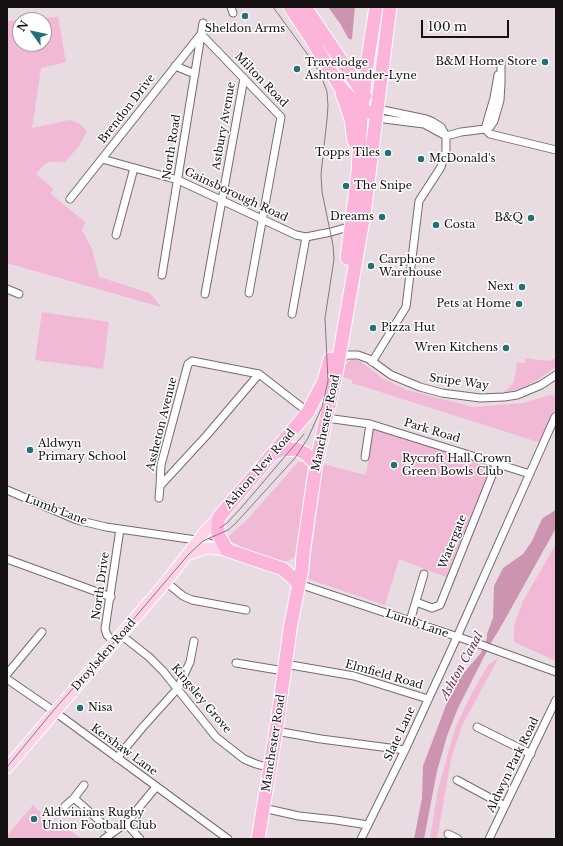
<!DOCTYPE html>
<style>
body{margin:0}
#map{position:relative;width:563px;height:846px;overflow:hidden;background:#e9dbe2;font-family:"Libre Baskerville",serif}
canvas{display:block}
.frame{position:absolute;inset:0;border:8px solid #161113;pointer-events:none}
.north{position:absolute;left:12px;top:12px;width:40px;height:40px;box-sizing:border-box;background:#fff;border:1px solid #a2a0a1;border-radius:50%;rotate:303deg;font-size:11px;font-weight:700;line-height:16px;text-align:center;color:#161113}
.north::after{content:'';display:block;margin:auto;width:14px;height:18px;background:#256f76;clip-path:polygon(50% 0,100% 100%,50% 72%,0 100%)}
.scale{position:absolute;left:421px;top:20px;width:88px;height:18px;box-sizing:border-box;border:2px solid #161113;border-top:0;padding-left:5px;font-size:12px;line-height:14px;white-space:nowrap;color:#161113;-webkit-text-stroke:3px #fff;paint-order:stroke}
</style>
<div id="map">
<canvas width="563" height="846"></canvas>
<div class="frame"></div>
<div class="north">N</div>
<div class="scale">100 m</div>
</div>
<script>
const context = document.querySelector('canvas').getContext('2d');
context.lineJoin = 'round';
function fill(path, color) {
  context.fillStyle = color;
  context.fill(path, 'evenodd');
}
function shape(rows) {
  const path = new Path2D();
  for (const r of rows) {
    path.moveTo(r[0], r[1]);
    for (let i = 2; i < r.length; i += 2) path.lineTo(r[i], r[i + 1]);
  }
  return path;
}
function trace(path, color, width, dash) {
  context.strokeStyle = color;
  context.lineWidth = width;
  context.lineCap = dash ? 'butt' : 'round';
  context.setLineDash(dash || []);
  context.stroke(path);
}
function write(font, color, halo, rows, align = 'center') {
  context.font = font + ' "Libre Baskerville",serif';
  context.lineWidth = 3;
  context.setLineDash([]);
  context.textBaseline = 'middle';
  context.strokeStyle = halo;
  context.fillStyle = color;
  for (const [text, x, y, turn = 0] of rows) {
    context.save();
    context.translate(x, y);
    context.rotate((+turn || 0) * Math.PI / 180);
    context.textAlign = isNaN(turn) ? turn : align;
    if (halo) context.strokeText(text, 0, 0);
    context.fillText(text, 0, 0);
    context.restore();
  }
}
fill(shape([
 [58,17,66,62,41,68,32,128,70,120,80,124,87,131,79,146,65,162,49,162,44,165,36,174,53,189,51,194,85,222,82,230,92,249,99,277,150,293,161,307,7,263,7,21],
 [20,20,44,20,44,44,20,44],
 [42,312,109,322,103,369,35,360],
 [525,358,548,361,556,358,556,367,536,381,519,389,502,393,508,389,514,382,517,362,525,363],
 [352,359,360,361,382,378,407,390,473,407,523,403,550,395,556,396,554,414,541,443,352,383,352,380,340,376,341,370,346,364],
 [372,429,492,464,446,577,399,559,385,605,308,579,323,464,366,475],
 [298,462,305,462,311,467,299,550,296,556,288,561,280,562,243,548,231,541,228,537,248,519],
 [556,544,556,661,514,642,514,625,523,601],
 [499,657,462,726,451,759,437,839,430,839,437,794,455,728,472,693,488,665],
 [33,805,57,829,61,824,82,839,7,839,7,836]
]), '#f1b9d5');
fill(shape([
 [328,7,355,7,352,38,351,40,348,38,341,25],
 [556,509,556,528,499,630,492,641,458,708,447,736,437,771,424,839,414,839,422,798,423,766,451,692,460,677,481,653,487,638,487,634,493,618,494,586,503,568,523,554,532,541,541,521,543,518,554,511]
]), '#cd94b1');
const street = shape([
 [231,7,233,13],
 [175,66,195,74],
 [378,109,426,119,433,122,441,127,446,136],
 [376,118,424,124,446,136,461,132,485,129,490,127,494,121,500,100,501,83,501,63],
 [485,129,490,134,556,150],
 [485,129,494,98,498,75],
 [102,159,178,180,296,235,306,237,331,232,348,227,352,224],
 [70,199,201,34,281,117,249,293],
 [116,235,134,168],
 [162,275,203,23],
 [7,289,19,294],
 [205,294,244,78],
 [292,314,306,237],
 [339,359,348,355,358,355,369,359,391,375,420,387,442,393,480,398,504,397,517,395,541,385,556,375],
 [372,362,406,307,419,201,441,167,446,151,446,136],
 [259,374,207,435,160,486,161,465,188,364,192,361,259,374,308,412],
 [326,418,370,424,530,474],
 [365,457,370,424],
 [7,490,77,520,106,527,203,541,218,546],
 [159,498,160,486],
 [7,559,111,597],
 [166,582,183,596,192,600,246,610],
 [299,584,479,644,556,672],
 [416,602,432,608,440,605,497,463],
 [410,621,424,574],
 [121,635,149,657,163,671,216,737,244,759,256,764,270,768],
 [114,642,107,635,105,629,120,529],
 [236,663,284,671],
 [285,664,354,676,428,699],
 [7,674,42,632],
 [7,679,55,712,228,839],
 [477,727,531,754],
 [276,731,321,739,405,750],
 [117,758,142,728,178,688,190,662,194,641],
 [457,780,505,806],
 [74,798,84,785],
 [65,806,74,798,112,832],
 [263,808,299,816,336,820,368,825],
 [126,823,140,839],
 [448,834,458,839],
 [104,839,126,823,156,787],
 [361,839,405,750,457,637,555,417],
 [489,839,556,700]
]);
const primary = shape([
 [189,554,207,548,227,550],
 [7,768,166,582,206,530,219,517]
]);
const highway = shape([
 [290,7,312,40,340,87,357,105,368,112],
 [305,7,365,96],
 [342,93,351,119,354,141],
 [347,258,358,173,361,117,366,71,376,7],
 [274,453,281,450,297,449,306,454,316,464],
 [299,584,283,569,227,550,218,534,218,524,219,517,308,412,324,381,330,359],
 [258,839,276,731,291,623,302,569,303,553,316,464,337,369,364,214,390,7]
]);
trace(street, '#766a70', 9);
trace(primary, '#fff', 13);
trace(highway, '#fff', 15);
trace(street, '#fff', 7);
trace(primary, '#fed2e9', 11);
trace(highway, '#fdb4da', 13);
trace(shape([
 [220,528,227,523,241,508,304,434],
 [7,767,53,711,114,642,188,555,203,541,228,530,235,524,295,458,308,438,322,407,328,381,325,318,334,259,333,245,322,192,321,174,327,119,328,106,327,92,323,81,316,66,273,7]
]), '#83797e', 1);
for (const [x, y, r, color] of [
 [245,16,4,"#256f76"],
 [545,62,4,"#256f76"],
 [297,69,4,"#256f76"],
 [388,153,4,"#256f76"],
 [421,159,4,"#256f76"],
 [346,186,4,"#256f76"],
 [382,217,4,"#256f76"],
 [531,218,4,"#256f76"],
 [436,225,4,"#256f76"],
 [371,266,4,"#256f76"],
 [522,287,4,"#256f76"],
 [519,304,4,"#256f76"],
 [373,328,4,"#256f76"],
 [506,348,4,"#256f76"],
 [30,450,4,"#256f76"],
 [394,465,4,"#256f76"],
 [80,708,4,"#256f76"],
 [34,819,4,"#256f76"]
]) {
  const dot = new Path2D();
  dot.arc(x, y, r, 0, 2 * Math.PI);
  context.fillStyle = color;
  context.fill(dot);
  trace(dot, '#fff', 1.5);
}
write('11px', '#161113', '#fff', [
 ["Sheldon Arms",245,29,"center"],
 ["B&M Home Store",537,62,"right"],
 ["Travelodge",305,63],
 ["Ashton-under-Lyne",305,76],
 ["Topps Tiles",380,153,"right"],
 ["McDonald's",429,159],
 ["The Snipe",354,186],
 ["Dreams",374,217,"right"],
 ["B&Q",523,218,"right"],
 ["Costa",444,225],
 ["Carphone",379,260],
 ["Warehouse",379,273],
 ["Next",514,287,"right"],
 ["Pets at Home",511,304,"right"],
 ["Pizza Hut",381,328],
 ["Wren Kitchens",498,348,"right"],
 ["Aldwyn",38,444],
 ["Primary School",38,457],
 ["Rycroft Hall Crown",402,459],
 ["Green Bowls Club",402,472],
 ["Nisa",88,708],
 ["Aldwinians Rugby",42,813],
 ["Union Football Club",42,826]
], 'left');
write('11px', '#161113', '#fff', [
 ["Milton Road",261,80,46],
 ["Brendon Drive",127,109,-52],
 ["Astbury Avenue",224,126,-80],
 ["North Road",172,147,-81],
 ["Gainsborough Road",236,195,25],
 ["Snipe Way",459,382,8],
 ["Manchester Road",326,423,-78],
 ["Assheton Avenue",162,424,-76],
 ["Park Road",432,431,17],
 ["Ashton New Road",260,469,-49],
 ["Lumb Lane",56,510,21],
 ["Watergate",453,542,-68],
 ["North Drive",101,586,-82],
 ["Lumb Lane",417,624,19],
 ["Droylsden Road",104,655,-49],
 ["Elmfield Road",384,675,16],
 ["Kingsley Grove",201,699,50],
 ["Slate Lane",400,734,-65],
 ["Manchester Road",274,743,-81],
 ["Kershaw Lane",124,750,36],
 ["Aldwyn Park Road",513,765,-64]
]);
write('italic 12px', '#6f2b53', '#fff', [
 ["Ashton Canal",462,666,-61]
]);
</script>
